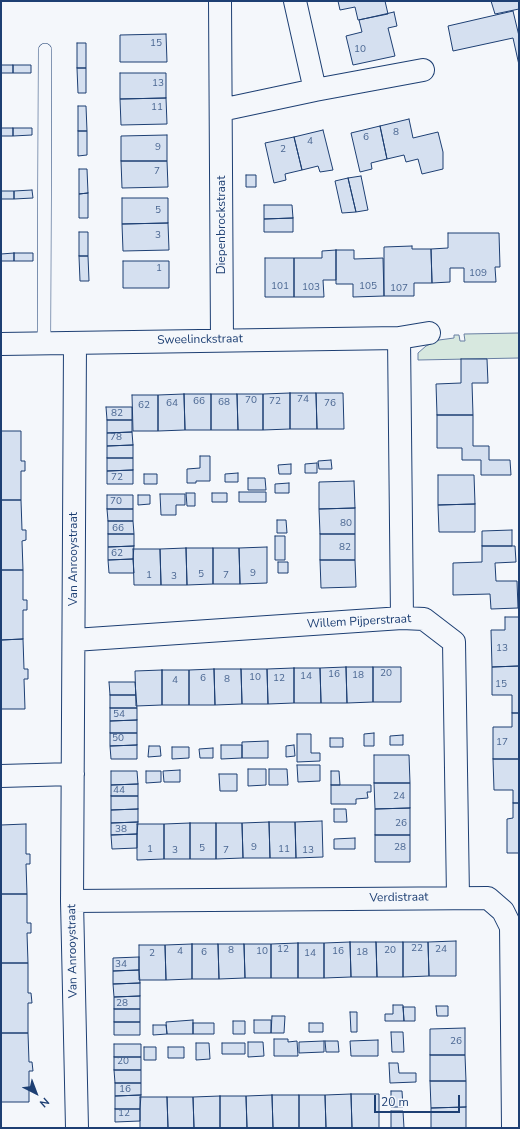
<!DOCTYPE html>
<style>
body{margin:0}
#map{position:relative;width:520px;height:1129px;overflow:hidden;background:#f4f7fb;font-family:"Nunito Sans",sans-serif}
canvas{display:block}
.frame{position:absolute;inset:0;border:2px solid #1d3f73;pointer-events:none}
.north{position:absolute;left:16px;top:1073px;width:40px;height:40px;-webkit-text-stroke:3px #f4f7fb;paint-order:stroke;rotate:138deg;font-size:11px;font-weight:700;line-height:16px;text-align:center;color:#1d3f73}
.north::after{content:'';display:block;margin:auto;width:14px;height:18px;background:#1d3f73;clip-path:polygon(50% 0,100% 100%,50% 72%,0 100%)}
.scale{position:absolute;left:374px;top:1095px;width:86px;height:18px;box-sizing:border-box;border:2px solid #1d3f73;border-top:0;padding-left:5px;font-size:12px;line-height:14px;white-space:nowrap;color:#1d3f73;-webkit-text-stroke:3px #f4f7fb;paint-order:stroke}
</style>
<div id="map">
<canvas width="520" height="1129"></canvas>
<div class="frame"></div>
<div class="north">N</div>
<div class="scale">20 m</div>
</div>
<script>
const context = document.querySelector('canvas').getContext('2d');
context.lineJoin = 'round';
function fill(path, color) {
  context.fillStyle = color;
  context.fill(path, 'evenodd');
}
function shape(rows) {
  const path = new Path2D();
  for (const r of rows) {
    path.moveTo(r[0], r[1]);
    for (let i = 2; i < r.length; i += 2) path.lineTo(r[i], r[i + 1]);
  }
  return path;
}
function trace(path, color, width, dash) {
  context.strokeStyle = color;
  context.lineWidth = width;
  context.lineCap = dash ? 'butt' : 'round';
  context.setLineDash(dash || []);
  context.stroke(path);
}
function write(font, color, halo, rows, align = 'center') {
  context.font = font + ' "Nunito Sans",sans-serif';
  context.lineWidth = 3;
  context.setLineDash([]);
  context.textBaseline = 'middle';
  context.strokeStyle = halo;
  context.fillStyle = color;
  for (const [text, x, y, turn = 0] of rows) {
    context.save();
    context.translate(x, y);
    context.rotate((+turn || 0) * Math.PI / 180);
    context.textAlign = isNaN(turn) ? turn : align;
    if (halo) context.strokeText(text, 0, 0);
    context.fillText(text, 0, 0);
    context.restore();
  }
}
const green = shape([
 [519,333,519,358,418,360,418,353,426,346,439,340,454,338,454,335,459,335,460,341,465,341,464,334,519,333]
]);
fill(green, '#d7e8df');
trace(green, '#687fa3', 1);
const building = shape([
 [338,1,385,1,388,14,358,20,355,7,340,10,338,1],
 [491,1,519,1,519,9,495,14,491,1],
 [513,11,519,36,519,65,513,38,453,51,448,26,513,11],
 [394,12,397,26,388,28,395,56,353,65,346,36,362,32,359,20,394,12],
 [166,34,167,62,120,62,120,35,166,34],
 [77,43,86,43,86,68,77,68,77,43],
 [1,65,13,65,13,73,1,73,1,65],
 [13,65,31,65,31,73,13,73,13,65],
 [77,68,86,68,86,93,78,93,77,68],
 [120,73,166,73,166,98,120,99,120,73],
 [166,98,167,124,121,125,120,99,166,98],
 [78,106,86,106,87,131,78,131,78,106],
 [409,119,413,138,438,132,443,152,443,169,422,174,418,159,406,162,404,155,387,159,380,126,409,119],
 [380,126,387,159,371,163,372,169,360,172,351,133,380,126],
 [1,128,13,128,13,136,1,136,1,128],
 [13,128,32,128,32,135,13,136,13,128],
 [323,130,333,170,320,172,318,166,302,170,294,137,323,130],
 [78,131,87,131,87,155,78,156,78,131],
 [167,135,167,161,121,161,121,136,167,135],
 [294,137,302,170,285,174,286,180,274,183,265,143,294,137],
 [121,161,167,161,168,187,122,188,121,161],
 [79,169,87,169,88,193,79,194,79,169],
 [246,175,256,175,256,187,246,187,246,175],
 [361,176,368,210,356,212,348,178,361,176],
 [348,178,356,212,342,213,335,181,348,178],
 [32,190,33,198,14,199,14,191,32,190],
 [1,191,14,191,14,199,1,199,1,191],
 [88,193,88,218,79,218,79,194,88,193],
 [122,198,168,198,168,223,122,224,122,198],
 [264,205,292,205,293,218,264,219,264,205],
 [293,218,293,232,264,232,264,219,293,218],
 [168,223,169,250,123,251,122,224,168,223],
 [79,232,88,232,88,256,79,256,79,232],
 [448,233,499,233,500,267,495,267,496,282,464,282,464,268,450,268,450,282,432,283,431,249,448,248,448,233],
 [412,246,412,249,431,249,432,283,414,283,414,296,384,296,384,247,412,246],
 [336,250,336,280,323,280,324,297,294,297,294,258,322,258,322,251,336,250],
 [336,250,354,250,354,259,383,258,384,296,353,297,353,284,336,284,336,250],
 [14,253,33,253,33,261,14,261,14,253],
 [14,253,14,261,1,261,1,254,14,253],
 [79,256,88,256,89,281,80,281,79,256],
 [265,258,294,258,294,297,265,297,265,258],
 [123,261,169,261,169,288,123,288,123,261],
 [461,359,487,359,488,383,472,383,473,415,437,415,436,384,461,383,461,359],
 [290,393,290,429,263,430,263,394,290,393],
 [290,393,316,393,317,429,290,429,290,393],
 [316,393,343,393,344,429,317,429,316,393],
 [184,394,211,394,211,430,185,430,184,394],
 [184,394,185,430,158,431,158,395,184,394],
 [211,394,237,394,238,430,211,430,211,394],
 [237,394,263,394,263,430,238,430,237,394],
 [132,395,158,395,158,431,133,431,132,395],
 [106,407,132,407,132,420,107,420,106,407],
 [437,415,473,415,473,446,489,446,489,460,510,460,511,475,481,475,481,460,462,460,462,448,437,448,437,415],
 [107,420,132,420,132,432,107,433,107,420],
 [1,431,21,431,21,461,25,461,25,471,21,471,21,500,1,500,1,431],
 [132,432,133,445,107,446,107,433,132,432],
 [133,445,133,458,107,458,107,446,133,445],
 [200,456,210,456,210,481,196,481,196,483,187,483,187,469,200,468,200,456],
 [107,458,133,458,133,470,107,471,107,458],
 [331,460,332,469,319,469,318,461,331,460],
 [317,463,317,473,305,473,305,464,317,463],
 [291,464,291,474,279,474,278,465,291,464],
 [133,470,133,484,107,484,107,471,133,470],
 [238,473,238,482,225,482,225,474,238,473],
 [144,474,157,474,157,484,144,484,144,474],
 [438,475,474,475,475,504,438,505,438,475],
 [248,478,265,478,266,490,248,490,248,478],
 [354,481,355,508,319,509,319,482,354,481],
 [289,483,289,493,275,493,275,484,289,483],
 [239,492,266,492,266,502,239,502,239,492],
 [186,493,195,493,195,506,187,506,186,493],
 [212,493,227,493,227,502,212,502,212,493],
 [160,494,185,494,185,505,176,505,176,515,161,515,160,494],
 [107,495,133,495,133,509,107,509,107,495],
 [138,495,150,495,150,504,138,505,138,495],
 [1,500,21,500,22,530,26,530,26,540,22,541,23,570,1,570,1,500],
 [475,504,475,532,439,532,438,505,475,504],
 [355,508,355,534,320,534,319,509,355,508],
 [107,509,133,509,133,521,108,521,107,509],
 [277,520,286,520,287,533,277,533,277,520],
 [108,521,133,521,134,534,108,534,108,521],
 [512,530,512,546,482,546,482,531,512,530],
 [108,534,134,534,134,546,108,547,108,534],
 [320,534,355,534,355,560,320,560,320,534],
 [275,536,285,536,285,560,275,560,275,536],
 [134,546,133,559,108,560,108,547,134,546],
 [482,546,515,546,516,562,495,563,496,581,517,581,518,608,491,609,490,594,453,595,453,563,482,562,482,546],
 [267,547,267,583,240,584,239,548,267,547],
 [186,548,213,548,213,584,187,585,186,548],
 [186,548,187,585,161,585,160,549,186,548],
 [213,548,239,548,240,584,213,584,213,548],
 [133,549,160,549,161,585,134,585,133,549],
 [133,559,134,573,109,573,108,560,133,559],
 [320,560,355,560,356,587,321,588,320,560],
 [278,562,288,562,288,573,278,573,278,562],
 [1,570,23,570,23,600,27,600,27,610,23,610,23,639,1,640,1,570],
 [505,617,519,617,519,666,492,667,491,630,505,630,505,617],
 [23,639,24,669,28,669,28,679,24,679,25,709,1,709,1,640,23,639],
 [519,666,519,713,512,713,512,695,492,695,492,667,519,666],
 [346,667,373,667,373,702,347,703,346,667],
 [346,667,347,703,321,703,320,668,346,667],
 [373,667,401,667,401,702,373,702,373,667],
 [294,668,294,703,268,704,267,669,294,668],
 [294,668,320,668,321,703,294,703,294,668],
 [214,669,215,705,189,705,189,670,214,669],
 [214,669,241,669,242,704,215,705,214,669],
 [241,669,267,669,268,704,242,704,241,669],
 [162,670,189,670,189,705,162,705,162,670],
 [162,670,162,705,136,706,135,671,162,670],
 [109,682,135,682,136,695,110,695,109,682],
 [110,695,136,695,137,708,110,708,110,695],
 [110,708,137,708,137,720,110,721,110,708],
 [512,713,519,713,519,759,493,759,493,727,512,727,512,713],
 [137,720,137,733,110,733,110,721,137,720],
 [110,733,137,733,137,745,110,746,110,733],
 [374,733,374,746,364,746,364,734,374,733],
 [297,734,311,734,311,753,320,753,320,761,297,762,297,734],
 [403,735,403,745,390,745,390,736,403,735],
 [330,738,343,738,343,747,330,747,330,738],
 [268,741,268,758,242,758,242,742,268,741],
 [137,745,137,759,111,759,110,746,137,745],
 [221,745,242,745,242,758,221,759,221,745],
 [294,745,295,756,286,757,286,746,294,745],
 [149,746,160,746,161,756,148,757,149,746],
 [172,747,189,747,189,758,172,759,172,747],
 [213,748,213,758,200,758,199,749,213,748],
 [374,755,409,755,410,783,374,783,374,755],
 [493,759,519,759,519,803,513,803,513,790,494,790,493,759],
 [297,765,320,765,320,781,298,782,297,765],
 [248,769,266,769,266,785,248,786,248,769],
 [269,769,287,769,288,785,269,785,269,769],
 [180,770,180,782,164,782,163,771,180,770],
 [111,771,137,771,138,784,111,785,111,771],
 [146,771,161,771,161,782,146,783,146,771],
 [331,771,339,771,340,785,331,785,331,771],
 [219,774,237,774,237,791,220,791,219,774],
 [374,783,410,783,410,808,375,809,374,783],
 [138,784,138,796,111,796,111,785,138,784],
 [331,785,371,785,371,792,367,792,368,798,356,799,356,804,331,804,331,785],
 [111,796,138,796,138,809,111,810,111,796],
 [513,803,519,803,519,853,507,853,507,819,513,818,513,803],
 [410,808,410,835,375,835,375,809,410,808],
 [138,809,138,822,111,823,111,810,138,809],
 [334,809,346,809,347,822,334,822,334,809],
 [322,821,323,857,296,858,295,822,322,821],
 [138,822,137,834,111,835,111,823,138,822],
 [269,822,295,822,296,858,270,858,269,822],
 [269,822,270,858,243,858,242,823,269,822],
 [190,823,216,823,216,859,190,859,190,823],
 [190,823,190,859,164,859,164,824,190,823],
 [216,823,242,823,243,858,216,859,216,823],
 [26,824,26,854,30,854,30,864,26,864,27,894,1,894,1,825,26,824],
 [137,824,164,824,164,859,137,860,137,824],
 [137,834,137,848,112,849,111,835,137,834],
 [375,835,410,835,410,862,375,862,375,835],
 [355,838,355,849,334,849,334,839,355,838],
 [1,894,27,894,27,923,31,923,31,933,27,933,28,963,1,963,1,894],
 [456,941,456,976,429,976,428,942,456,941],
 [350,942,376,942,377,977,351,977,350,942],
 [350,942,351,977,324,978,324,943,350,942],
 [376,942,403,942,403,977,377,977,376,942],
 [403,942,428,942,429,976,403,977,403,942],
 [298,943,298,978,271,978,271,944,298,943],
 [298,943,324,943,324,978,298,978,298,943],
 [192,944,218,944,219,979,192,979,192,944],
 [192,944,192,979,166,980,165,945,192,944],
 [218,944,244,944,245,978,219,979,218,944],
 [244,944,271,944,271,978,245,978,244,944],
 [139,945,165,945,166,980,139,980,139,945],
 [139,957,139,970,113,971,113,958,139,957],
 [1,963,28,963,28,993,31,993,32,1003,28,1003,28,1033,1,1033,1,963],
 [139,970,140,983,113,984,113,971,139,970],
 [140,983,140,996,114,997,113,984,140,983],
 [140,996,140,1009,114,1009,114,997,140,996],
 [393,1005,403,1005,404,1021,385,1021,385,1014,393,1014,393,1005],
 [436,1006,448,1006,448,1016,437,1016,436,1006],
 [403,1007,415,1007,415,1021,404,1021,403,1007],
 [114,1009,140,1009,140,1022,114,1022,114,1009],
 [350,1012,357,1012,357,1032,351,1032,350,1012],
 [272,1016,285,1016,284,1033,271,1033,272,1016],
 [193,1020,193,1034,167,1034,166,1022,193,1020],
 [254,1020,271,1020,271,1033,254,1033,254,1020],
 [233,1021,245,1021,245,1034,233,1034,233,1021],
 [114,1022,140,1022,140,1035,114,1035,114,1022],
 [193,1023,214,1023,214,1034,193,1034,193,1023],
 [309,1023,323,1023,323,1032,309,1032,309,1023],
 [153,1025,166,1025,167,1034,153,1035,153,1025],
 [465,1028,465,1055,430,1055,430,1029,465,1028],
 [391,1032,403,1032,404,1052,392,1052,391,1032],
 [1,1033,28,1033,29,1062,32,1062,33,1071,29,1071,29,1102,1,1102,1,1033],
 [274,1039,288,1039,288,1042,297,1041,298,1056,274,1056,274,1039],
 [378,1040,378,1056,351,1056,350,1041,378,1040],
 [324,1041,324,1052,299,1053,299,1042,324,1041],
 [325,1041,338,1041,339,1052,326,1052,325,1041],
 [248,1042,263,1042,264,1056,248,1057,248,1042],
 [196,1043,209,1043,210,1059,196,1060,196,1043],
 [222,1043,245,1043,245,1054,222,1054,222,1043],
 [114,1044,141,1044,141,1057,114,1057,114,1044],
 [144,1047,156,1047,156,1060,144,1060,144,1047],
 [168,1047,184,1047,184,1058,168,1058,168,1047],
 [430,1055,465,1055,466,1081,430,1081,430,1055],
 [114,1057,141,1057,141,1070,114,1070,114,1057],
 [389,1063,398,1063,399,1073,416,1073,416,1082,390,1083,389,1063],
 [114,1070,141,1070,141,1083,115,1083,114,1070],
 [430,1081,466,1081,466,1107,431,1108,430,1081],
 [115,1083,141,1083,141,1095,115,1096,115,1083],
 [391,1091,402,1091,403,1107,391,1107,391,1091],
 [351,1094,352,1128,326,1128,325,1095,351,1094],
 [351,1094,379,1094,379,1128,352,1128,351,1094],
 [141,1095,140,1109,115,1109,115,1096,141,1095],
 [272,1095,299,1095,299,1128,273,1128,272,1095],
 [272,1095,273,1128,247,1128,246,1096,272,1095],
 [299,1095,325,1095,326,1128,299,1128,299,1095],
 [220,1096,246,1096,247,1128,220,1128,220,1096],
 [220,1096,220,1128,194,1128,193,1097,220,1096],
 [140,1097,167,1097,168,1128,140,1128,140,1097],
 [167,1097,193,1097,194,1128,168,1128,167,1097],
 [466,1107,466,1128,431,1128,431,1108,466,1107],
 [115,1109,140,1109,140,1121,115,1122,115,1109],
 [391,1111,403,1111,404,1128,391,1128,391,1111]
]);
fill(building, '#d5e0f0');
trace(building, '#1d3f73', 1);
const lane = shape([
 [44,344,45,50]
]);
const street = shape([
 [220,1,222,340],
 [315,90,423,70],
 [221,110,315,90,295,1],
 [399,338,402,618],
 [1,344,399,338,429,333],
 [75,344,72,901,77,1128],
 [74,640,402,618,424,619,454,642,458,897],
 [1,776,73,774],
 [72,901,488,898,503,911,511,927,513,1128]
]);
trace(lane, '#1d3f73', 14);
trace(street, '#1d3f73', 24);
trace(lane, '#f4f7fb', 13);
trace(street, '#f4f7fb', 22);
write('10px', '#4b6792', null, [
 ["15",156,44],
 ["10",360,50],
 ["13",158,84],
 ["11",157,108],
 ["8",396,133],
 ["6",366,138],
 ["4",310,142],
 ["9",158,148],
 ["2",283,150],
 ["7",157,172],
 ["5",158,211],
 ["3",158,236],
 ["1",159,269],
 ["109",478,274],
 ["101",280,287],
 ["105",368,287],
 ["103",311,288],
 ["107",399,289],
 ["74",303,400],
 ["70",251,401],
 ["66",199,402],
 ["72",275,402],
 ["68",224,403],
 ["64",172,404],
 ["76",330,404],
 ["62",144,406],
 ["82",117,414],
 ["78",116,438],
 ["72",117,478],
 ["70",116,502],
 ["80",346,524],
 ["66",118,529],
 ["82",345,548],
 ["62",117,554],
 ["9",253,574],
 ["5",201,575],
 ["1",149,576],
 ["7",226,576],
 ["3",174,577],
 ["13",502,649],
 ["20",386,674],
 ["16",334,675],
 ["18",358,676],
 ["14",306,677],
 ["10",255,678],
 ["6",203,679],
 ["12",279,679],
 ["8",227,680],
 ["4",175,681],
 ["15",501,685],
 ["54",119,715],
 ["50",118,739],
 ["17",502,743],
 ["44",119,791],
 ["24",399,797],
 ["26",401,824],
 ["38",121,830],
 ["9",254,848],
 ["28",400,848],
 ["5",202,849],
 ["1",150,850],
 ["11",284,850],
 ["3",175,851],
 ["7",226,851],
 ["13",308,851],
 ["22",417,949],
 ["12",283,950],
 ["24",441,950],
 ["8",231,951],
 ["20",390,951],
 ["4",180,952],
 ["10",262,952],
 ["16",338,952],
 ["6",204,953],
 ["18",362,953],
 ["2",152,954],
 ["14",310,954],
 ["34",121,965],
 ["28",122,1004],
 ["26",456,1042],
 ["20",123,1062],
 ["16",125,1090],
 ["12",124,1114]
]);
write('12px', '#1d3f73', '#f4f7fb', [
 ["Diepenbrockstraat",222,225,-90],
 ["Sweelinckstraat",200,340,-1],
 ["Van Anrooystraat",74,559,-90],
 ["Willem Pijperstraat",359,622,-3],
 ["Verdistraat",399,898,-1],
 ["Van Anrooystraat",73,951,-91]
]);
</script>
